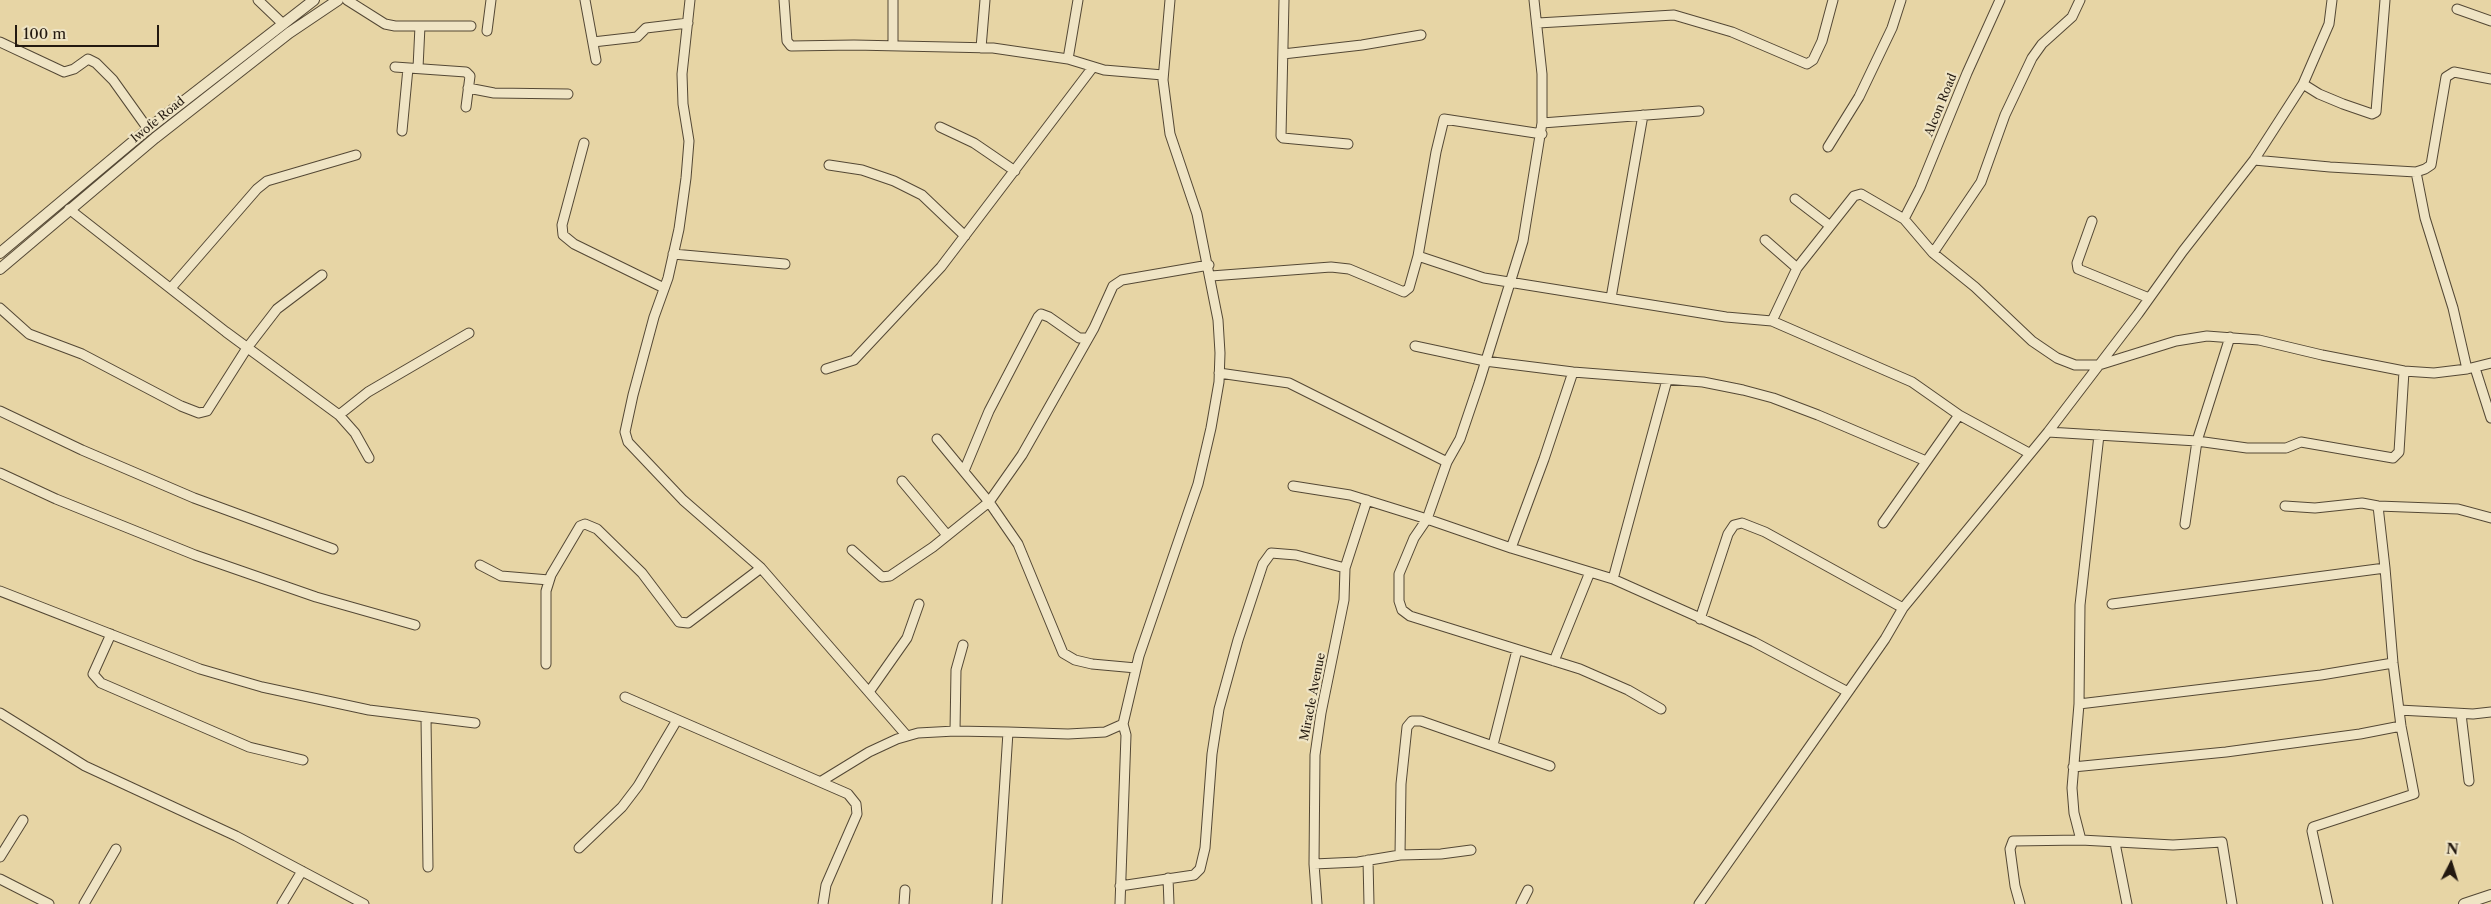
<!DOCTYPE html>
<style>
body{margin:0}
#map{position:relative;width:2491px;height:904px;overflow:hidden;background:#e7d5a5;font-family:"Libre Caslon Text",serif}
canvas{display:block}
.north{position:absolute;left:2426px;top:839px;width:50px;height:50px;-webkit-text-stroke:4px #efe4c4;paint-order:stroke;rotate:5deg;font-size:14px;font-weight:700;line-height:20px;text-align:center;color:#231910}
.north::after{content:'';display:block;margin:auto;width:18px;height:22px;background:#231910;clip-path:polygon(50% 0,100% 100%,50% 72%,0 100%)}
.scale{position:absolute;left:15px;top:25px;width:144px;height:22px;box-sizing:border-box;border:2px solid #231910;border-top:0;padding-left:6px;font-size:15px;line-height:18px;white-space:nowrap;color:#231910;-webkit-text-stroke:4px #efe4c4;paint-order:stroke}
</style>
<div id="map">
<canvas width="2491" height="904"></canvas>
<div class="north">N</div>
<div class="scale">100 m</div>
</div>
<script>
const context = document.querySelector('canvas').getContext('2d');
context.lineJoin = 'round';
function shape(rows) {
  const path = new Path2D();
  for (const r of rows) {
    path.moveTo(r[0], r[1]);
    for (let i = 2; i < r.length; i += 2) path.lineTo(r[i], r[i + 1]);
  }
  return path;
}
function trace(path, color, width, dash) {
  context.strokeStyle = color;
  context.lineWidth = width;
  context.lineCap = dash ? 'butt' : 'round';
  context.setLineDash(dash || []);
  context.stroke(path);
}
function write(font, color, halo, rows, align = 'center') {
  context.font = font + ' "Libre Caslon Text",serif';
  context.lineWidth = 4.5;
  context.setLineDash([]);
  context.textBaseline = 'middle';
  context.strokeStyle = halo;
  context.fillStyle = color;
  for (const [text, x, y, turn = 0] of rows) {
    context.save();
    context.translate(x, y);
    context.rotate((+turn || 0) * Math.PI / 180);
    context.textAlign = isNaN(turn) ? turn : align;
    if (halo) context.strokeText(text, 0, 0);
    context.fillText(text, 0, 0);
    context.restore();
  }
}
const minor = shape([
 [258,0,282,23],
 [347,0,385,24,395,26,471,26],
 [585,0,596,60],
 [690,0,682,74,683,104,689,141,686,178,679,229,668,278,654,317,633,395,625,432,628,442,683,500,761,568,907,736],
 [784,0,787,41,791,46,854,45,993,48,1068,59,1104,70,1163,75],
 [893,0,893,46],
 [1284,0,1281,136,1283,138,1348,144],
 [2457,9,2491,21],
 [1538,23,1674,15,1732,32,1807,64,1813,60,1822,41,1833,0],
 [487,31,491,0],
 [0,42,64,72,74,69,88,59,96,63,113,80,148,129],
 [593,42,637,37,646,28,688,23],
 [981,48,985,0],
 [1283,54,1362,45,1421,35],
 [1068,59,1078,0],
 [395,67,466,72,470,76,466,107],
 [418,68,420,26],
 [2303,84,2319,94,2343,104,2372,114,2376,112,2385,0],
 [468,88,494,93,568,94],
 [1542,123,1699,111],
 [940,127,974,143,1015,171],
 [402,131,408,68],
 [584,143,562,225,563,235,574,244,664,288],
 [1828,147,1859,97,1892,28,1901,0],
 [2254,160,2330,167,2416,172,2425,169,2431,165,2446,77,2454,72,2491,79],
 [829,165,862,170,894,181,922,195,965,236],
 [2416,172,2425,218,2453,308,2467,369],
 [1795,199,1829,225],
 [69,209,226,332,339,415,355,433,369,458],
 [1904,219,1920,188,1967,73,2000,0],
 [2092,221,2077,263,2078,269,2149,298],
 [1765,240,1797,268],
 [1933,253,1981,182,2005,115,2032,58,2042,44,2072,17,2080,0],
 [673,254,785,264],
 [1418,256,1484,278,1726,317,1772,321,1912,382,1959,415,2029,453],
 [1211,276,1331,267,1349,269,1404,292,1409,288,1418,256,1436,152,1444,119,1542,134],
 [171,288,257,189,267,181,356,155],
 [1611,298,1643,115],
 [0,308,29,334,82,354,181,406,199,413,207,411,247,348,277,309,322,275],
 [1772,321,1797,268,1854,196,1861,194,1904,219,1933,253,1975,287,2032,341,2057,358,2075,365,2099,365,2176,341,2207,336,2259,340,2322,355,2404,371,2434,373,2467,369,2491,363],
 [1415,346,1485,361,1573,372,1703,382,1743,390,1773,398,1818,415,1926,461],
 [2475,368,2491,418],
 [826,369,854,360,941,267,1093,67],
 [1219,373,1289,383,1447,462,1427,519,1511,548,1613,579,1754,642,1848,692,1885,639,1903,608,2048,432,2138,314,2183,251,2254,160,2303,84,2329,24,2332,0],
 [0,411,82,450,194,498,333,549],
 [339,415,368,392,469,333],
 [2048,432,2197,441,2247,448,2286,448,2301,442,2393,458,2399,452,2404,371],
 [937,439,989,502,1018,544,1063,653,1075,660,1092,664,1136,668],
 [1447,462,1460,439,1479,383,1523,241,1542,123,1542,74,1534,0],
 [964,471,989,411,1038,317,1041,314,1049,317,1079,338,1087,338],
 [0,473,56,499,195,555,316,597,415,625],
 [902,481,947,535],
 [1293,486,1350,495,1427,519,1414,538,1399,574,1399,601,1402,610,1410,616,1580,669,1628,690,1661,709],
 [2285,506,2315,508,2362,503,2378,506,2458,509,2491,518],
 [1883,523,1959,415],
 [2185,524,2197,441,2230,337],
 [1511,548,1544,459,1573,372],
 [852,550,882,577,890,576,933,547,989,502,1022,455,1094,328,1113,286,1122,280,1209,265],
 [480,565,501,576,549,580],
 [1613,579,1667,380],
 [0,591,200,669,262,687,369,710,475,723],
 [2112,604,2385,568],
 [1700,619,1728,534,1734,525,1742,523,1765,532,1903,608],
 [111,634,93,674,101,683,249,747,303,760],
 [1554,661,1590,572],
 [546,664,546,591,551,575,580,526,585,524,597,529,642,573,679,622,688,623,761,568],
 [869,692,907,638,919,604],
 [625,697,848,794,856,804,857,814,826,885,823,904],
 [2079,704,2321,675,2393,663],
 [2399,710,2473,714,2491,712],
 [0,713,85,766,236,836,364,904],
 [2461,714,2469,781],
 [426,718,428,867],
 [955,731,956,670,963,645],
 [1493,745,1517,650],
 [2073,767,2226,752,2360,734,2401,726],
 [820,782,869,752,897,739,918,733,955,731,1008,732],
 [2081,840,2074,813,2072,788,2079,704,2080,605,2099,435],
 [2115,843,2127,904],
 [579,848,622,807,638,786,677,720],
 [1400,855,1401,784,1407,727,1412,721,1421,721,1550,766],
 [0,857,23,820],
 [1368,860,1369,904],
 [1314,864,1358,862,1400,855,1441,854,1471,850],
 [1168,878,1169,904],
 [0,879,49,904],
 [1120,886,1194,875,1200,869,1205,848,1212,754,1219,709,1238,640,1263,564,1271,553,1296,555,1345,568],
 [84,904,116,849],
 [282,904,302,871],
 [904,904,905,890],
 [997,904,1008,732,1068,734,1105,732,1123,724,1139,656,1198,484,1211,428,1219,382,1220,353,1218,320,1197,214,1170,134,1163,80,1170,0],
 [1120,904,1126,735,1123,724],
 [1317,904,1314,864,1315,755,1321,713,1344,600,1345,568,1367,500],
 [1521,904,1528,890],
 [1699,904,1848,692],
 [2020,904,2015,886,2010,849,2013,841,2081,840,2173,845,2222,842,2232,904],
 [2328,904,2312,831,2313,827,2414,794,2401,726,2393,663,2385,568,2378,506]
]);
const tertiary = shape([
 [0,253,148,129,314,0],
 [0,269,155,138,289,33,338,0],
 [2464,904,2491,895]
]);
trace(minor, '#544835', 11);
trace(tertiary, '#544835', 12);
trace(minor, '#efe4c4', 9);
trace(tertiary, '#efe4c4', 10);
write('12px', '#231910', '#efe4c4', [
 ["Alcon Road",1941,105,-68],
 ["Iwofe Road",158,120,-39],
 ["Miracle Avenue",1313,697,-79]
]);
</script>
